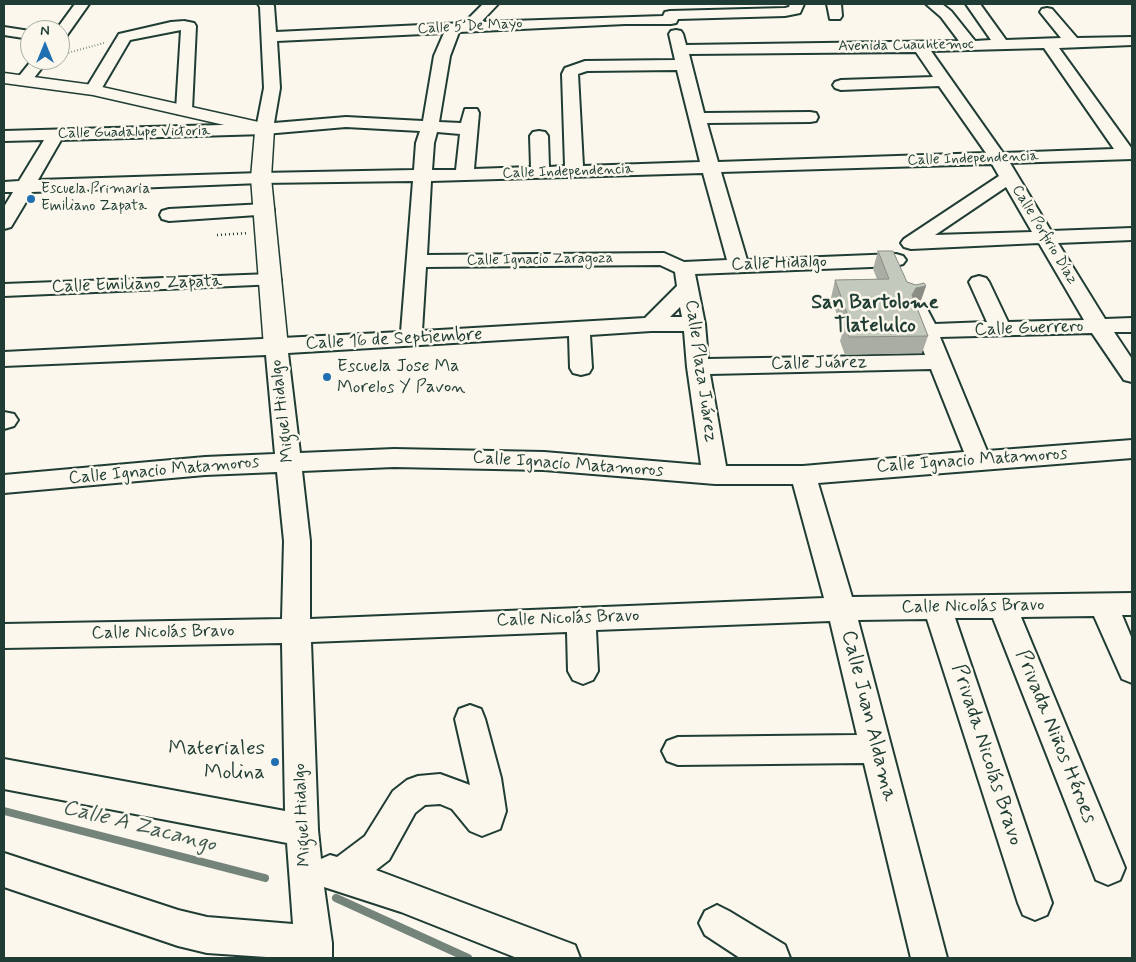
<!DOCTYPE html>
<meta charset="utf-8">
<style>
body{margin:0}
#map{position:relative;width:1136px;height:962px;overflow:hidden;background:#fbf7ec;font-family:Mynerve,sans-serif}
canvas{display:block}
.frame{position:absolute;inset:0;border:5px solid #1f3d34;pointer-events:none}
.north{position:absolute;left:20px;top:20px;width:50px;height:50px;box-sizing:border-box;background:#fbf7ec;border:1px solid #a3ada2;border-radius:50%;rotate:0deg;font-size:14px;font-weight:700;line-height:20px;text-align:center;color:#1f3d34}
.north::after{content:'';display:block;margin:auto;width:18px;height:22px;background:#1f6fb2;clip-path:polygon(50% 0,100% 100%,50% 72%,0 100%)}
</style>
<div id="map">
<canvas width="1136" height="962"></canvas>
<div class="frame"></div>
<div class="north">N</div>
</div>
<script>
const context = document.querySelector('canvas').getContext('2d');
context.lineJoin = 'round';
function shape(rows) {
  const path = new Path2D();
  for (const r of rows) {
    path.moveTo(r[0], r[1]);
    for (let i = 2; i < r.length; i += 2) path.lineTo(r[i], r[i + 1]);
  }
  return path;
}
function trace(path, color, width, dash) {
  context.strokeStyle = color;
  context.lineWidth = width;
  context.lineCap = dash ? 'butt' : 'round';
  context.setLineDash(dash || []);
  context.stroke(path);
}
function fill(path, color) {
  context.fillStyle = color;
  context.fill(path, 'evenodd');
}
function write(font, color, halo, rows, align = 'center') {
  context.font = font + ' Mynerve,sans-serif';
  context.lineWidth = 5;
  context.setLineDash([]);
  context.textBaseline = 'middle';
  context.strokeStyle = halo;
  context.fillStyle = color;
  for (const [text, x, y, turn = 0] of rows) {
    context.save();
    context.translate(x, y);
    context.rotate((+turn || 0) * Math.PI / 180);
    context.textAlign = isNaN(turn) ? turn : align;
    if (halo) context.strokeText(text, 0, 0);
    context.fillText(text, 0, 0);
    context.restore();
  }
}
trace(shape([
 [4,811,265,878],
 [336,898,468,958]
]), '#74847b', 8);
const minor = shape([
 [75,4,89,4,65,38,60,39,60,30,56,30,75,4],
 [258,4,273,4,274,6,276,32,464,23,483,4,498,4,481,22,663,16,665,12,670,11,785,8,789,7,790,4,804,4,800,13,785,16,678,19,676,23,671,24,625,24,459,32,450,56,439,122,461,123,465,109,477,109,479,113,474,169,531,167,530,136,533,132,539,131,545,132,548,136,549,167,565,166,562,74,565,68,585,61,675,60,669,34,671,31,676,30,681,31,683,34,686,45,959,41,941,17,926,4,942,4,951,11,975,41,991,40,966,4,980,4,1006,40,1061,38,1040,12,1042,9,1047,8,1052,9,1077,38,1132,37,1132,45,1059,48,1132,149,1132,159,1010,163,1051,231,1132,228,1132,240,1058,243,1105,319,1132,318,1132,332,1114,332,1132,359,1132,382,1124,380,1092,333,940,337,987,451,1132,440,1132,458,818,483,852,597,1132,593,1132,615,1122,615,1132,639,1132,683,1122,679,1094,616,1021,617,1125,868,1120,880,1108,885,1096,880,993,618,955,618,1052,903,1047,915,1035,920,1023,915,1018,903,927,619,858,620,947,958,911,958,864,763,678,765,667,761,662,751,667,741,678,737,857,735,830,621,596,630,598,671,593,680,583,684,573,680,568,671,567,632,311,642,318,830,321,859,330,855,337,857,365,836,393,791,407,780,418,776,440,774,470,785,455,719,459,709,470,705,481,709,485,719,501,778,506,811,500,829,482,836,470,831,452,809,440,804,425,805,415,813,389,860,376,870,575,945,580,958,517,958,401,912,324,887,332,943,332,958,281,958,207,953,178,946,4,887,4,853,178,910,207,917,293,924,287,843,4,789,4,759,285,811,282,643,4,648,4,624,282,619,284,541,277,472,205,475,4,493,4,475,205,457,275,454,266,355,4,366,4,352,401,332,413,181,261,183,32,192,11,227,4,229,4,207,13,192,4,192,4,182,19,181,44,140,4,141,4,131,257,124,264,88,260,7,258,4],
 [444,33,434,56,423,121,346,117,274,123,280,88,277,41,444,33],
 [1044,48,1114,149,1003,153,931,51,1044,48],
 [916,52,933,77,841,80,835,82,833,85,835,88,841,90,939,86,986,153,718,162,707,123,810,122,816,121,818,117,816,113,810,112,704,113,689,54,916,52],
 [677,70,700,162,583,166,578,74,587,71,677,70],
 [346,127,420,131,416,143,414,170,261,173,38,180,61,140,265,134,346,127],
 [437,132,460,134,456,170,432,170,434,143,437,132],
 [992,164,999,176,904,239,901,243,904,247,911,249,1039,243,1084,320,1008,322,989,282,986,278,979,276,972,278,969,282,987,322,935,324,926,307,919,305,912,307,908,312,925,355,708,359,705,324,695,274,896,266,903,264,906,260,903,256,896,254,747,260,721,172,992,164],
 [703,173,727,260,684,262,664,253,427,255,431,181,703,173],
 [1006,187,1032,232,935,235,1006,187],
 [660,265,675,272,677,286,645,318,422,331,426,267,660,265],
 [680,307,682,317,670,317,680,307],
 [651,331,684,331,687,367,701,465,544,452,394,449,300,453,288,353,569,336,570,368,573,373,581,375,589,373,592,368,590,335,651,331],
 [931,369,964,452,803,466,726,466,710,374,931,369],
 [394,467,544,470,715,484,793,484,824,598,310,619,310,541,302,471,394,467],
 [827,4,841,4,842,16,840,19,830,19,827,4],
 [184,21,194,23,196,26,192,110,190,114,178,114,176,110,181,30,130,40,99,93,87,93,85,90,119,34,171,22,184,21],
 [4,27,30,31,30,39,4,35,4,27],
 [32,60,48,60,30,83,18,83,16,80,32,60],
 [265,204,272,206,274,210,272,214,169,221,162,219,160,215,162,211,169,209,265,204],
 [271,274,278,276,281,280,278,284,4,296,4,284,271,274],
 [4,412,14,414,18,420,14,426,4,429,4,412],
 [717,905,729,911,785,945,790,958,740,958,705,935,699,923,705,911,717,905]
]);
const major = shape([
 [4,73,93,85,272,125,274,129,271,178,288,347,285,352,276,355,267,352,264,347,251,178,255,132,93,95,4,83,4,73]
]);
trace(minor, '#1f3d34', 4);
trace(major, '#1f3d34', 3);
trace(shape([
 [60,55,104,43]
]), '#1f3d34', 2, [0.5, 2.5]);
trace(shape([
 [217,235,248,233]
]), '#1f3d34', 2.5, [1, 3]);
fill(minor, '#fbf7ec');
fill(major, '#fbf7ec');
fill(shape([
 [878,251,907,282,916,285,926,286,920,303,915,305,928,336,922,353,845,355,840,341,843,331,831,298,835,280,877,279,873,269]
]), '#a9ada3');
fill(shape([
 [926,286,920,303,911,306,912,295,916,288]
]), '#898d85');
const building = shape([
 [878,251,893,251,907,282,916,285,924,283,926,286,916,288,912,295,928,336,849,337,845,324,851,324,835,280,889,279,878,251]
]);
fill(building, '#c4c9be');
trace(building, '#898d85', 1);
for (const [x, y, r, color] of [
 [31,199,5,"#1f6fb2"],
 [327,377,5,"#1f6fb2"],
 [275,762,5,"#1f6fb2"]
]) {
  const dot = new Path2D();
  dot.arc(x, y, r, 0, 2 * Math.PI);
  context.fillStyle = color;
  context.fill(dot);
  trace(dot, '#fbf7ec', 2);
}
write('15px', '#1f3d34', '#fbf7ec', [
 ["Calle 5 De Mayo",470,27,-3],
 ["Avenida Cuauhtemoc",906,46,-1],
 ["Calle Guadalupe Victoria",134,133,-1],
 ["Calle Independencia",973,159,-2],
 ["Calle Independencia",568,172,-2],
 ["Calle Porfirio Díaz",1044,235,59],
 ["Calle Ignacio Zaragoza",540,260,-1]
]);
write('15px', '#1f3d34', '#fbf7ec', [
 ["Escuela Primaria",41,190],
 ["Emiliano Zapata",41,207]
], 'left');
write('18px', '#1f3d34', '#fbf7ec', [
 ["Calle Hidalgo",779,264,-2],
 ["Calle Emiliano Zapata",137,285,-2],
 ["Calle Guerrero",1029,329,-2],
 ["Calle 16 de Septiembre",394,340,-3],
 ["Calle Juárez",819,364,-1],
 ["Calle Plaza Juárez",700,371,82],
 ["Miguel Hidalgo",283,411,-97],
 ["Calle Ignacio Matamoros",972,461,-4],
 ["Calle Ignacio Matamoros",568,465,4],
 ["Calle Ignacio Matamoros",164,471,-5],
 ["Calle Nicolás Bravo",973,607,-1],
 ["Calle Nicolás Bravo",568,619,-2],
 ["Calle Nicolás Bravo",163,633,-1],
 ["Miguel Hidalgo",303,815,-93]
]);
write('18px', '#1f3d34', '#fbf7ec', [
 ["Escuela Jose Ma",337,367],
 ["Morelos Y Pavon",337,388]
], 'left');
write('bold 20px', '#1f3d34', '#fbf7ec', [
 ["San Bartolome",875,304],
 ["Tlatelulco",875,327]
]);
write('21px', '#1f3d34', '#fbf7ec', [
 ["Calle Juan Aldama",868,716,76],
 ["Privada Niños Héroes",1055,737,68],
 ["Privada Nicolás Bravo",986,755,72]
]);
write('21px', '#1f3d34', '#fbf7ec', [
 ["Materiales",265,750],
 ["Molina",265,774]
], 'right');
write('italic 22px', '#425b52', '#fbf7ec', [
 ["Calle A Zacango",139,827,14]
]);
</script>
